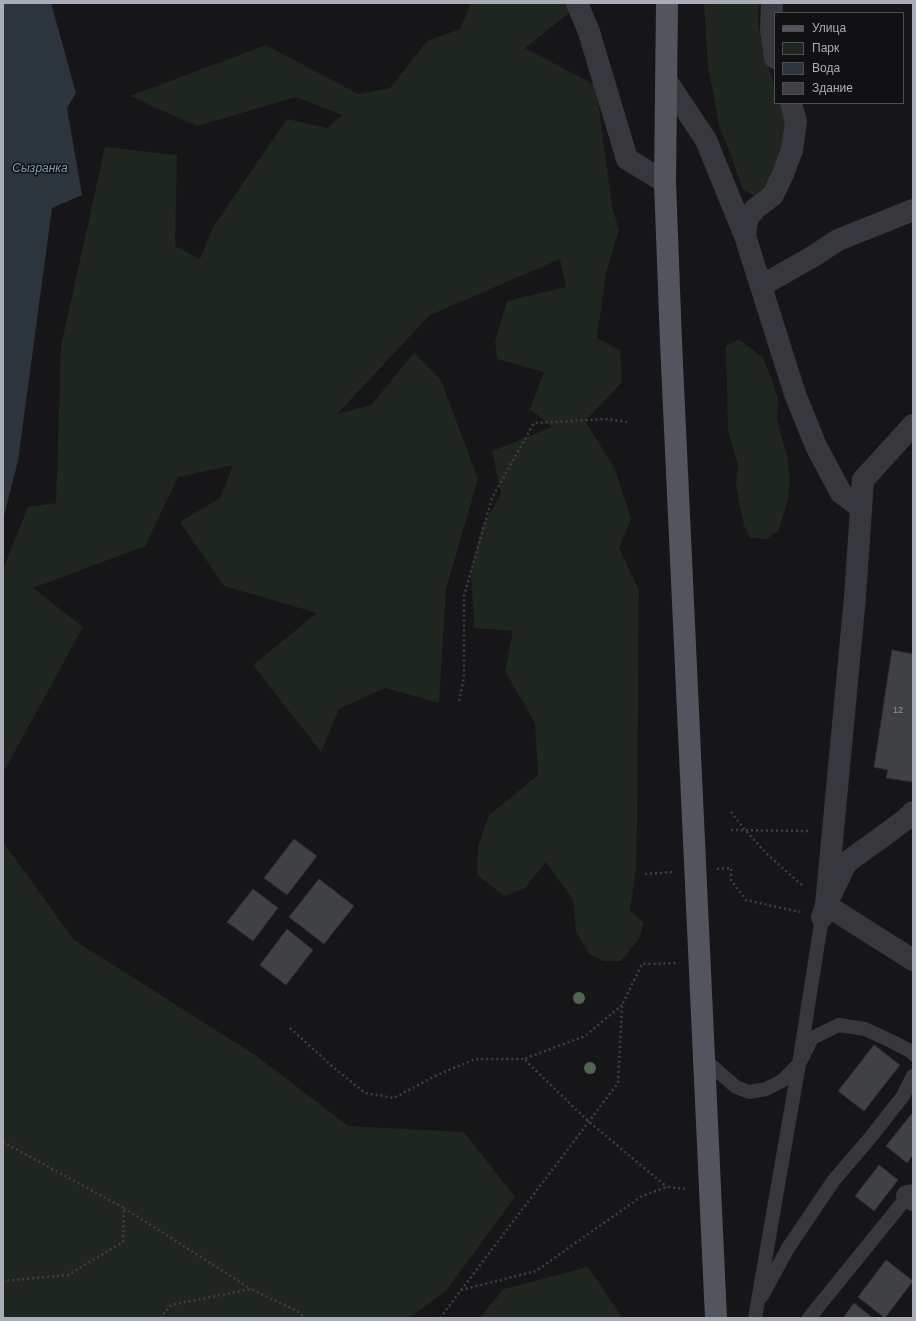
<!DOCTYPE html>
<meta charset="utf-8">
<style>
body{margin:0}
#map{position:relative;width:916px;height:1321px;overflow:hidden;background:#161618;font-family:Helvetica,sans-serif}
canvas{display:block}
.frame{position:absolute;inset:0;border:4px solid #a8adb8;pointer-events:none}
.legend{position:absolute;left:774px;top:12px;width:130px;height:92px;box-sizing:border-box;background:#111113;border:1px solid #4d4f55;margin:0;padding:5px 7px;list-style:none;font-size:12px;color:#a8adb8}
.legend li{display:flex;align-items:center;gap:8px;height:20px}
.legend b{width:20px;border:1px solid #4d4f55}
</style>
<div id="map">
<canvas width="916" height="1321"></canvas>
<div class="frame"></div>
<ul class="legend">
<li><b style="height:5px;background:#53555c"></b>Улица</li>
<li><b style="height:11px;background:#1e261f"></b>Парк</li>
<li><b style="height:11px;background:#2c353c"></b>Вода</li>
<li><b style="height:11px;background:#404145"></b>Здание</li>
</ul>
</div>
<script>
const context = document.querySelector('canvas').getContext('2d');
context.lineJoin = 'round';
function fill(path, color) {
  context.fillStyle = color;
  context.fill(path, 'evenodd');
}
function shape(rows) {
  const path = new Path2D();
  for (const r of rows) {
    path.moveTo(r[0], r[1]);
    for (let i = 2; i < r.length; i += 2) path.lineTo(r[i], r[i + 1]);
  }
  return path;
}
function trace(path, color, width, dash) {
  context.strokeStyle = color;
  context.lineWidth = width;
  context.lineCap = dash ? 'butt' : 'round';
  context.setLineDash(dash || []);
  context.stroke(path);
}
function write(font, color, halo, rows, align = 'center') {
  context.font = font + ' Helvetica,sans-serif';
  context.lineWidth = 3;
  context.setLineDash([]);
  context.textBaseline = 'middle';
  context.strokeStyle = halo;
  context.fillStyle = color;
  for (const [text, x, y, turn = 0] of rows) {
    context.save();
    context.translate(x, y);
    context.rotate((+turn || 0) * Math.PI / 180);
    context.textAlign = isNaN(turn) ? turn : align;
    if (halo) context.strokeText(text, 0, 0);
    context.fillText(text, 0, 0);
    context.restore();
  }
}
fill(shape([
 [471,3,566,3,569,13,525,48,596,86,612,206,619,230,606,273,597,338,620,350,622,382,585,421,615,469,631,519,619,548,639,590,637,827,636,868,630,911,644,923,639,939,621,961,603,961,589,954,576,931,573,900,546,862,525,888,504,896,477,875,478,846,489,815,538,775,535,723,505,671,513,631,474,628,471,570,482,527,501,494,492,451,552,427,530,409,544,372,497,359,495,342,507,301,566,287,560,259,430,315,337,414,371,405,414,353,441,380,478,479,446,589,439,703,385,688,339,709,321,752,253,665,317,613,224,586,180,522,220,498,233,465,178,477,145,546,33,588,83,627,3,773,3,569,28,507,56,503,61,346,105,147,177,155,175,246,200,259,213,227,287,119,327,128,342,115,296,97,197,126,130,96,266,45,358,94,390,88,427,41,460,29],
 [704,3,759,3,758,19,762,49,775,87,775,103,781,103,789,128,780,164,765,187,754,195,743,190,728,147,720,129,708,67],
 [739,339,763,358,772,380,778,398,777,418,781,436,787,455,790,479,788,499,779,530,767,539,750,538,744,525,736,487,738,464,728,432,726,346],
 [3,842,74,940,258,1057,348,1126,464,1132,515,1197,446,1291,409,1318,3,1318],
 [588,1267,621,1316,619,1318,479,1318,504,1289]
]), '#1e261f');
fill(shape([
 [3,3,51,3,76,93,67,108,82,195,52,208,18,461,3,519]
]), '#2c353c');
const building = shape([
 [892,650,913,654,913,782,886,778,888,770,874,767,892,650],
 [294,839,317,856,287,895,264,878,294,839],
 [319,879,354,906,324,944,289,917,319,879],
 [253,889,278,908,253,941,227,922,253,889],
 [287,929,313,950,286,985,260,965,287,929],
 [874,1045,900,1065,864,1111,838,1091,874,1045],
 [913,1112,913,1155,907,1163,886,1146,913,1112],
 [879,1165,898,1180,874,1211,855,1196,879,1165],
 [886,1260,913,1281,885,1318,858,1297,886,1260],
 [854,1303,873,1318,843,1318,854,1303]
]);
fill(building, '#404145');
trace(building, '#303034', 1);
trace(shape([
 [459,701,464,677,464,596,492,498,534,423,606,419,628,422],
 [731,812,745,830,767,854,804,887],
 [731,830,810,831],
 [717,869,731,868,731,880,746,900,800,912],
 [645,874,673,872],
 [622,1005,585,1036,524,1059,588,1121,667,1187],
 [290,1028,333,1067,365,1093,394,1098,435,1076,475,1059,524,1059],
 [3,1142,124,1208,123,1242,68,1275,3,1281],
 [124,1208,251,1289],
 [461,1290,536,1271,642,1196,667,1187,686,1189],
 [160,1318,171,1305,251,1289,297,1311,305,1318],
 [440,1318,618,1083,622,1005,642,964,676,963]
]), '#3d3f44', 2.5, [2, 3]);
trace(shape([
 [705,1060,736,1087,749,1092,766,1089,782,1081,799,1064,812,1038,839,1025,865,1029,891,1041,912,1052,913,1054],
 [762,1296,788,1248,834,1180,870,1138,903,1096,913,1076],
 [755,1318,799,1064,822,917],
 [809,1318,912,1191]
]), '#37383d', 14);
trace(shape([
 [577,3,589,32,627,159,665,182],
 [772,3,771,31,775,58],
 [666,80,706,140,745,236,795,394,816,446,841,493,861,508],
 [745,236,747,219,755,209,773,195,783,174,792,150,796,122,791,103],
 [761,286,812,257,838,240,913,210],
 [913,812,905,820,846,863,826,905,913,960],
 [822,917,826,905,855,597,863,480,913,425],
 [907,1196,913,1200]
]), '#37383d', 22);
trace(shape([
 [667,3,665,182,671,342,716,1318]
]), '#53555c', 22);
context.fillStyle = '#506452';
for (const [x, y] of [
 [579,998],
 [590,1068]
]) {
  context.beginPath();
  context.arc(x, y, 6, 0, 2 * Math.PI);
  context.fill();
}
write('9px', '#8e929b', null, [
 ["12",898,711]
]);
write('italic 12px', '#7f9bb3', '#111113', [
 ["Сызранка",40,169]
]);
</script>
